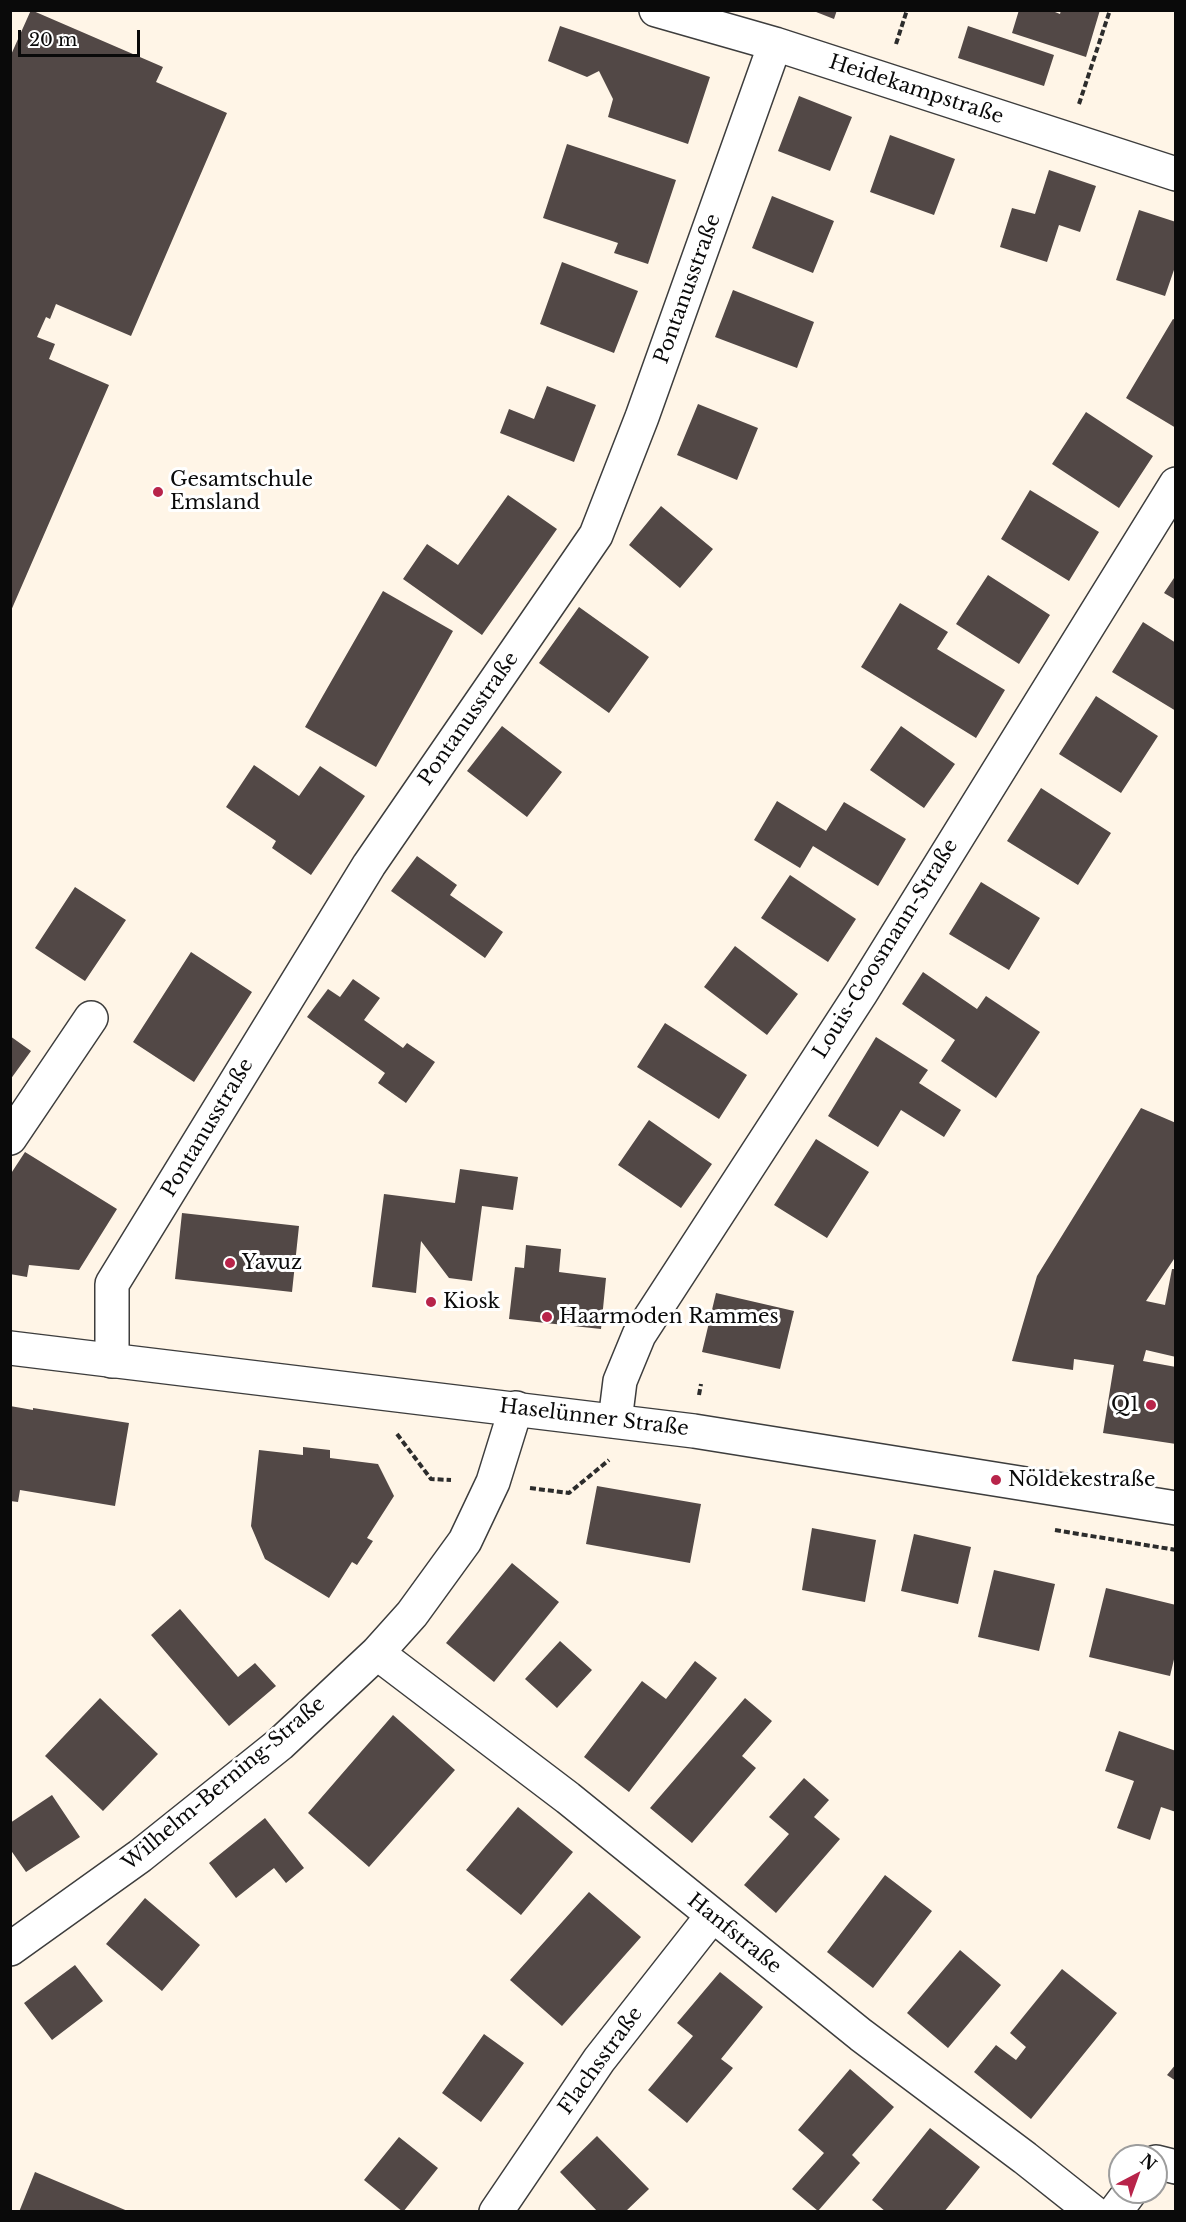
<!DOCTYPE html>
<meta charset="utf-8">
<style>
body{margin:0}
#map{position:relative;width:1186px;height:2222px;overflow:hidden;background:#fff5e7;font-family:"Libre Baskerville",serif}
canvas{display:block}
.frame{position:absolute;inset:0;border:12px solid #0a0a0a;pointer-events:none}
.north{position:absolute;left:1108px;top:2144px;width:60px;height:60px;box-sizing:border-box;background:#fff;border:2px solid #9d9d9d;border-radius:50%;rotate:41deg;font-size:16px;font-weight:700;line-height:24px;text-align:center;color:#0a0a0a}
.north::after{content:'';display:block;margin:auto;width:21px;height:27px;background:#b8244a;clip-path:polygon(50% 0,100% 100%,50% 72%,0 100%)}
.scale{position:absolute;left:18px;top:30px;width:122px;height:27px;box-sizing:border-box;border:3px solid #0a0a0a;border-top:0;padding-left:8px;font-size:18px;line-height:21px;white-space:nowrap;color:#0a0a0a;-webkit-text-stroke:4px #fff;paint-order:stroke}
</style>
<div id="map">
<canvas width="1186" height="2222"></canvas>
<div class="frame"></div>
<div class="north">N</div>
<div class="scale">20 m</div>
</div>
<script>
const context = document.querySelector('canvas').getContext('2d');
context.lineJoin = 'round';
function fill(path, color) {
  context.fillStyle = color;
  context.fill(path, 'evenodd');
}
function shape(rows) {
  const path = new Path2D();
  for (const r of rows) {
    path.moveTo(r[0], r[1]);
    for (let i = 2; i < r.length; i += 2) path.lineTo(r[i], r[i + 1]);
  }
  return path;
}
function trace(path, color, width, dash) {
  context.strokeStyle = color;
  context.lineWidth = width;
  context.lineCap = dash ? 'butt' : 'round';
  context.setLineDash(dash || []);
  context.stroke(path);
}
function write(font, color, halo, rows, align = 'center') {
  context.font = font + ' "Libre Baskerville",serif';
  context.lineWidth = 6;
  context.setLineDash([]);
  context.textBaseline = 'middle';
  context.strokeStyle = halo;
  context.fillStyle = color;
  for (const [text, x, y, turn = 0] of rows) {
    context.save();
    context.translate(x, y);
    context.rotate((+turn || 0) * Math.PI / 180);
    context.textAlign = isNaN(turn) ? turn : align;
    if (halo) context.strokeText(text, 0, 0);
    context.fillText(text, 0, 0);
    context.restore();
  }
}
fill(shape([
 [31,10,163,67,156,82,227,113,131,336,56,304,50,319,46,317,37,337,55,344,49,359,109,385,10,613,10,57],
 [811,10,837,10,834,19],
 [1019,10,1050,10,1060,14,1061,10,1100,10,1086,57,1012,33],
 [560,26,710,77,688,144,608,117,613,99,599,71,587,77,548,61],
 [968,26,1054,55,1044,86,958,58],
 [799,96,852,117,830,171,778,151],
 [890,135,955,159,934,215,870,192],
 [567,144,676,180,648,264,614,253,618,243,543,218],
 [1049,170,1096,186,1080,232,1059,225,1047,262,1000,247,1012,208,1035,214],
 [772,196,834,221,813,273,752,248],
 [1139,210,1176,222,1176,264,1165,296,1116,280],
 [562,262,638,291,614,353,540,324],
 [733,290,814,322,797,368,715,337],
 [1173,319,1176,320,1176,428,1126,398],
 [547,386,596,405,574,462,500,433,509,409,534,419],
 [698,404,758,428,737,480,677,455],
 [1086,412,1153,456,1119,508,1052,464],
 [1030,490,1099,532,1069,581,1001,539],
 [508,495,557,529,482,635,403,579,427,544,458,565],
 [661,506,713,549,680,588,629,545],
 [988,575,1050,615,1019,664,956,624],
 [1176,575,1176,600,1164,593],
 [383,591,453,631,376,767,305,727],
 [900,603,948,632,937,649,1005,690,976,738,861,667],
 [579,607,649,657,609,713,539,663],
 [1143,622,1176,643,1176,711,1112,672],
 [1096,696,1158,736,1121,793,1059,754],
 [502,726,562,772,527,817,467,771],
 [901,726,955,764,924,808,870,770],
 [254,765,299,796,320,766,365,796,311,875,272,848,276,841,226,807],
 [1041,788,1111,833,1078,885,1007,841],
 [777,801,826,831,844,802,906,839,878,886,813,846,800,868,754,840],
 [417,856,457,885,450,895,503,932,485,958,391,891],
 [790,875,856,919,828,962,761,918],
 [981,882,1040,918,1009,970,949,934],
 [75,887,126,920,85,981,35,948],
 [735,946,798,994,767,1035,704,987],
 [191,952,252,992,194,1082,133,1042],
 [923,972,977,1009,986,996,1040,1032,996,1098,941,1061,955,1040,902,1004],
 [353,979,380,998,364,1020,403,1048,407,1043,435,1062,406,1103,378,1083,385,1073,307,1017,328,989,340,997],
 [665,1023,747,1075,719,1119,637,1067],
 [10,1036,31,1051,10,1080],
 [876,1037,928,1070,919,1083,961,1110,944,1137,901,1110,878,1147,828,1116],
 [1141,1108,1176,1123,1176,1256,1146,1301,1165,1305,1172,1269,1176,1269,1176,1357,1146,1350,1143,1361,1176,1367,1176,1444,1103,1433,1114,1365,1074,1359,1073,1370,1012,1361,1037,1276],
 [649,1120,712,1164,681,1208,618,1165],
 [816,1139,869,1172,827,1238,774,1205],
 [25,1152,117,1209,79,1270,29,1265,27,1277,10,1274,10,1175],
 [460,1169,518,1177,513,1210,482,1206,472,1281,449,1278,421,1241,416,1293,372,1287,384,1194,455,1203],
 [182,1213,299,1226,292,1292,175,1279],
 [526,1245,561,1249,559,1272,606,1278,601,1329,509,1319,515,1267,524,1268],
 [716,1293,794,1311,780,1369,702,1352],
 [10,1406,33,1410,33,1408,129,1423,115,1506,20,1490,18,1502,10,1501],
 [303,1447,330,1450,330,1458,378,1464,394,1496,367,1538,373,1541,357,1565,352,1562,329,1598,265,1559,251,1526,259,1450,303,1455],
 [597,1486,701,1504,690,1563,586,1544],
 [812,1528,876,1540,865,1602,802,1590],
 [914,1534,971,1547,958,1604,901,1591],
 [512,1563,559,1602,494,1682,446,1643],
 [994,1570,1055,1584,1039,1651,978,1637],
 [1106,1588,1176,1605,1176,1651,1170,1676,1089,1657],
 [180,1609,238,1677,255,1663,276,1686,229,1726,151,1635],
 [560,1641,592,1670,557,1708,525,1679],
 [695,1661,717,1678,629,1792,584,1757,642,1681,666,1699],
 [100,1698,158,1754,103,1811,45,1756],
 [745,1698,772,1721,742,1756,756,1768,692,1843,650,1808],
 [393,1715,455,1770,369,1867,308,1813],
 [1119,1731,1176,1751,1176,1812,1161,1807,1150,1840,1117,1828,1134,1781,1105,1771],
 [804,1778,829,1800,814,1817,840,1839,776,1913,744,1885,789,1834,769,1817],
 [52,1795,80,1837,26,1872,10,1849,10,1823],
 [518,1807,573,1852,521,1915,466,1870],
 [265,1818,304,1868,286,1883,274,1868,236,1898,209,1863],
 [885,1875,932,1911,873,1988,827,1952],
 [589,1892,641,1937,562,2026,510,1980],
 [145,1898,200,1945,162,1991,106,1944],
 [960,1950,1001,1985,948,2048,907,2013],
 [75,1965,103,2001,52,2040,24,2003],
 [1062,1969,1117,2013,1031,2119,974,2072,996,2045,1016,2060,1026,2047,1010,2033],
 [720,1972,763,2007,721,2059,733,2068,687,2123,648,2090,693,2036,677,2023],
 [484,2034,524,2063,481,2122,442,2093],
 [1176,2064,1176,2081,1167,2075],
 [850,2069,894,2107,852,2155,860,2163,818,2211,792,2189,824,2153,798,2130],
 [930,2128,980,2167,944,2212,886,2212,872,2200],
 [597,2136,649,2189,625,2212,598,2212,560,2172],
 [399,2137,438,2168,403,2212,364,2180],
 [35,2172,87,2194,130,2212,19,2212]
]), '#524846');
const minor = shape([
 [656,10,775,44,1176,174],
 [10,1138,91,1018],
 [112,1361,112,1284,369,865,596,535,642,417,775,44],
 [615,1421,620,1381,639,1335,861,993,1176,484],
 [377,1653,568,1798,861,2035,1025,2158,1093,2212],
 [10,1949,140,1856,280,1744,377,1653,412,1614,465,1541,493,1482,516,1408],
 [1156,2162,1176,2167],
 [496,2212,599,2060,712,1916],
 [1115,2212,1130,2192]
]);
const tertiary = shape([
 [10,1348,694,1431,1176,1508]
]);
trace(minor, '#3d3d3d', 36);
trace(tertiary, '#3d3d3d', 36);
trace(shape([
 [896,44,907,10],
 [1079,104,1110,10],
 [699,1395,701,1384],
 [397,1434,431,1479,451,1480],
 [530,1488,569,1493,609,1460],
 [1055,1530,1176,1550]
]), '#2c2c2c', 4, [6, 3]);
trace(minor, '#fff', 33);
trace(tertiary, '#fff', 33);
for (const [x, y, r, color] of [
 [158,492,6,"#b8244a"],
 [230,1263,6,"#b8244a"],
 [431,1302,6,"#b8244a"],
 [547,1317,6,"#b8244a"],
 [1151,1405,6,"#b8244a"],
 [996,1480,6,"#b8244a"]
]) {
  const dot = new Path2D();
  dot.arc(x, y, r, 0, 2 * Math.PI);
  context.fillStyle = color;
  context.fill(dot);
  trace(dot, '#fff', 2);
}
write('20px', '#0a0a0a', '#fff', [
 ["Heidekampstraße",916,90,18],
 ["Pontanusstraße",688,289,-70],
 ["Pontanusstraße",469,719,-55],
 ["Louis-Goosmann-Straße",886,949,-58],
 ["Pontanusstraße",208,1128,-59],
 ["Haselünner Straße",594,1418,7],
 ["Wilhelm-Berning-Straße",224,1784,-40],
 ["Hanfstraße",734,1934,39],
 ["Flachsstraße",601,2061,-54]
]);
write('20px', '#0a0a0a', '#fff', [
 ["Gesamtschule",170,480],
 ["Emsland",170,503],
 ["Yavuz",242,1263],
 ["Kiosk",443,1302],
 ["Haarmoden Rammes",559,1317],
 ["Q1",1139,1405,"right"],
 ["Nöldekestraße",1008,1480]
], 'left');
</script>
